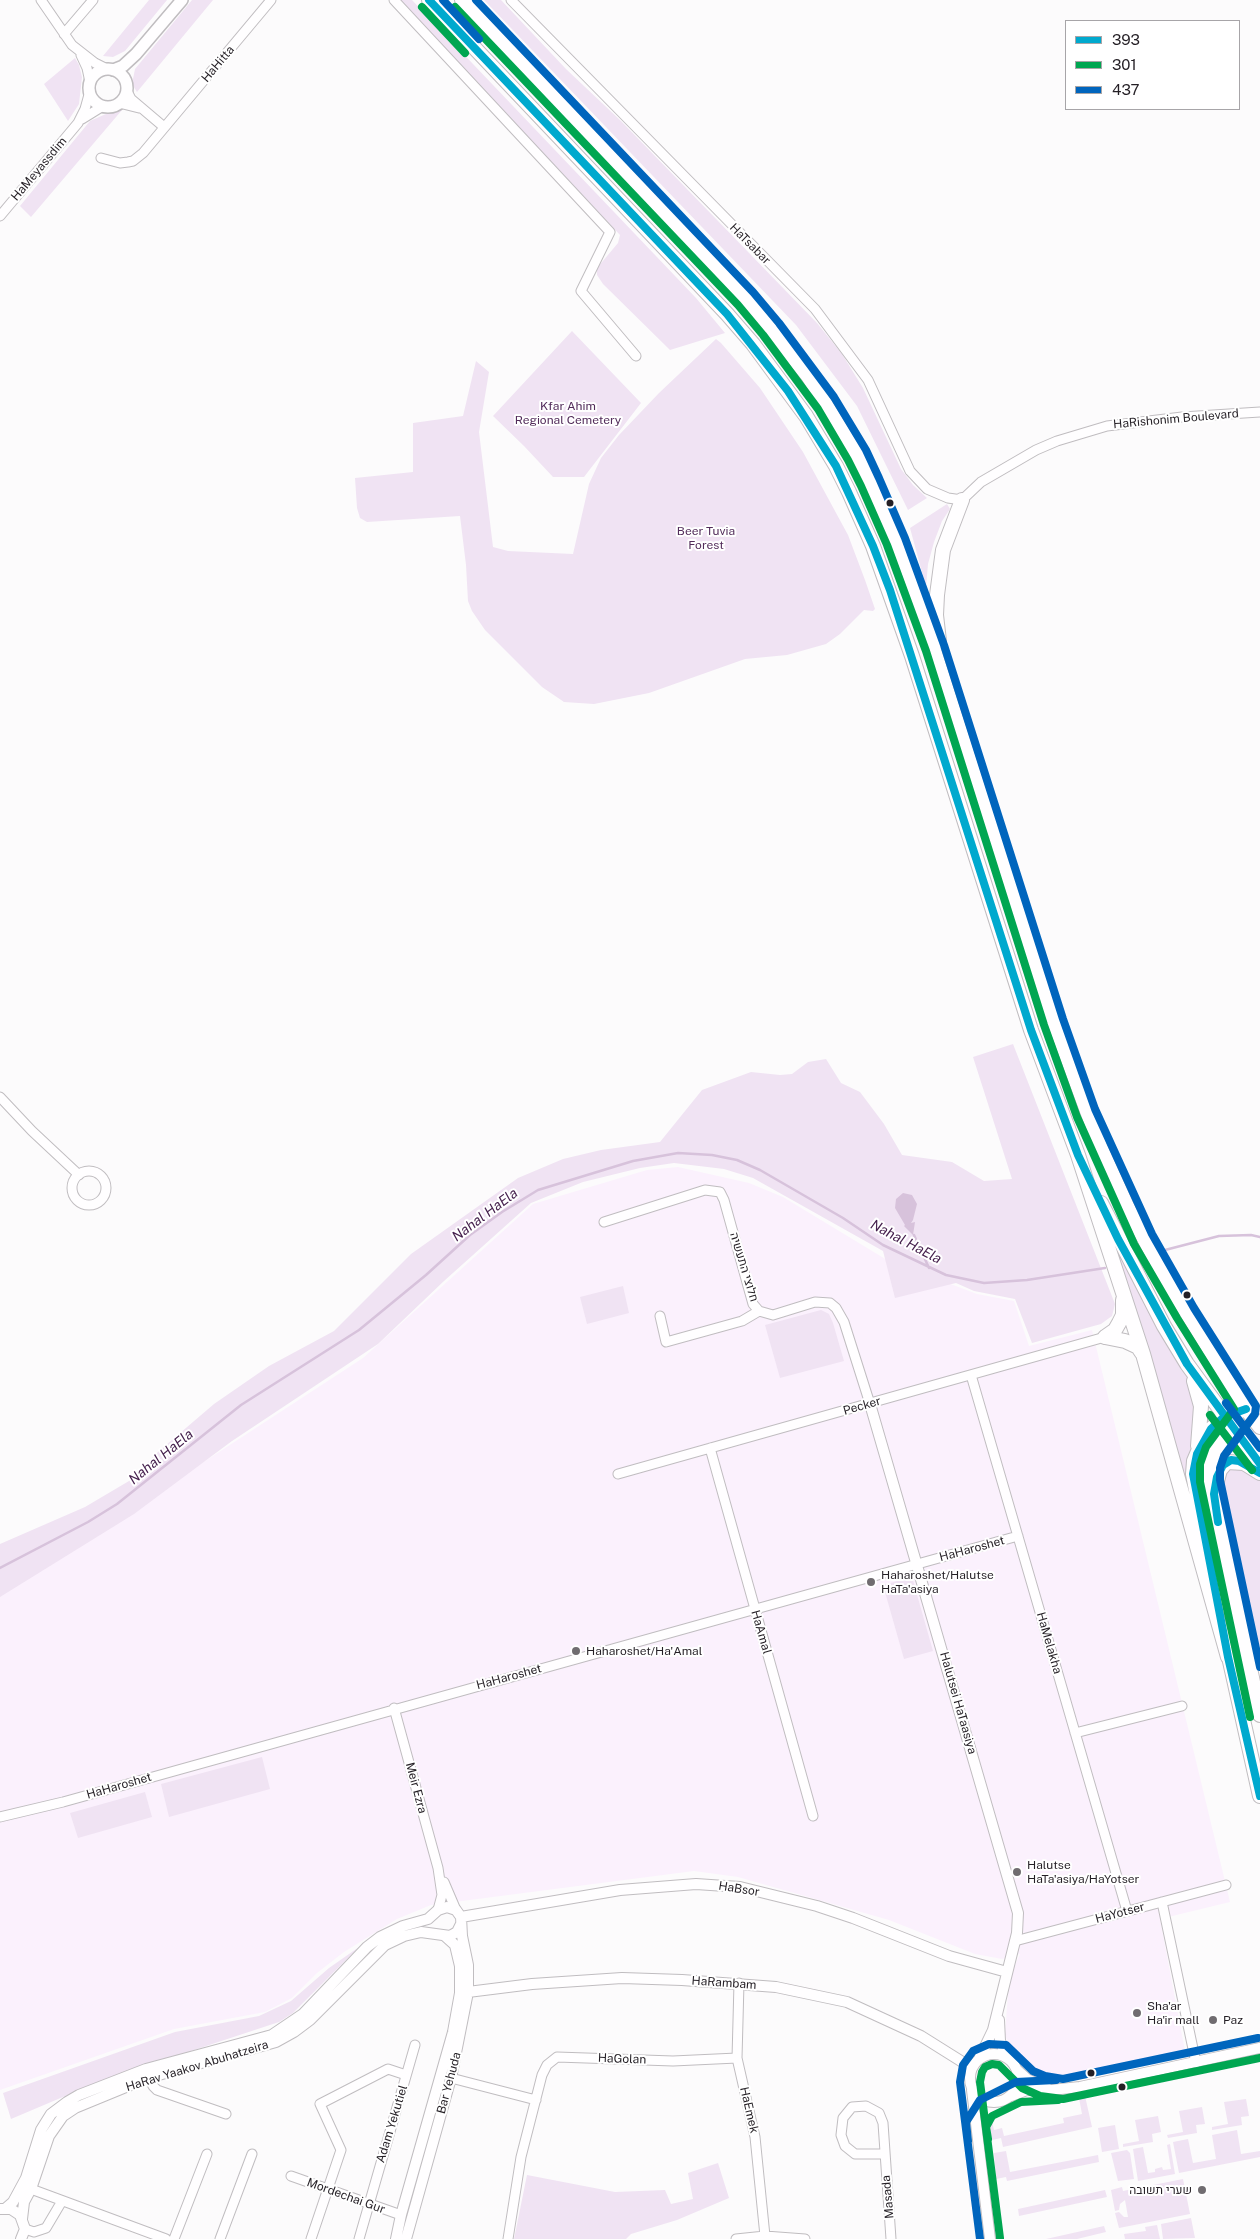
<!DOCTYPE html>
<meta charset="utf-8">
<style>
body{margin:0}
#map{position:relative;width:1260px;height:2239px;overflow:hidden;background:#fcfbfc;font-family:"Public Sans",sans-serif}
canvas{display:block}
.legend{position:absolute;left:1065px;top:20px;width:175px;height:90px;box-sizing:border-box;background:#fff;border:1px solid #a7a5a8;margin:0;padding:6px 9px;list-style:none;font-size:15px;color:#241f25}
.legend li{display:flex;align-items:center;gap:10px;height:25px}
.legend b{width:25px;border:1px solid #a7a5a8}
</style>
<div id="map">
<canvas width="1260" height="2239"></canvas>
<ul class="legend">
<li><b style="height:6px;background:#00a9ce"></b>393</li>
<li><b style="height:6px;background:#00a651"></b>301</li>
<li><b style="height:6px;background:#0065bd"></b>437</li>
</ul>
</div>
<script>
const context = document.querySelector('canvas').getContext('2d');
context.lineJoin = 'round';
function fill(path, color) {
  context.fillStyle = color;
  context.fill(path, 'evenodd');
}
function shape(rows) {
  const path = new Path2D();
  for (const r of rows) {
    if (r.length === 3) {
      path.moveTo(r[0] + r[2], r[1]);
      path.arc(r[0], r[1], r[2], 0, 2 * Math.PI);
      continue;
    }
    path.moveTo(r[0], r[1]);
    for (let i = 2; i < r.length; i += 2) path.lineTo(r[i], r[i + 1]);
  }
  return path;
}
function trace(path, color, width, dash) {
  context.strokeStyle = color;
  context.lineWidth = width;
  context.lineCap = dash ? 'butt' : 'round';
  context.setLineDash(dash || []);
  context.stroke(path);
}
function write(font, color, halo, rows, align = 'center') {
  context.font = font + ' "Public Sans",Heebo,sans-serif';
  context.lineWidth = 4;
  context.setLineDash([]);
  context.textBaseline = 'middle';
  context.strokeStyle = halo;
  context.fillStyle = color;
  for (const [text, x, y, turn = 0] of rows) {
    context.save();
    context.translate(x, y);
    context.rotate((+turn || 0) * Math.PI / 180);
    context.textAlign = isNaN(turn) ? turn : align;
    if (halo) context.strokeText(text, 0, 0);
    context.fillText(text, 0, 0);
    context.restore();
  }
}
fill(shape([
 [678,1167,749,1183,783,1197,887,1260,977,1294,1014,1301,1029,1346,1092,1330,1230,1902,1160,1919,1185,2051,1063,2078,1045,2074,1021,2062,1011,2049,1005,2035,1009,1978,1020,1954,1002,1959,975,1954,889,1920,738,1877,694,1871,431,1905,397,1919,344,1952,317,1973,292,1998,265,2012,174,2029,0,2090,0,1595,363,1358,533,1204,647,1170]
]), '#fbf1fd');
fill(shape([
 [149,0,167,0,125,51,113,57,103,56],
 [192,0,213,0,137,92,132,84,135,69],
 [400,0,412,0,696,298,725,333,670,350,603,284,597,275,597,268,618,243,620,235],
 [484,0,501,0,566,69,621,121,817,323,842,354,863,388,901,469,913,485,927,498,908,510,857,406,796,325],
 [75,58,79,65,82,77,79,104,68,121,44,84],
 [115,110,122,110,31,217,20,206,90,121],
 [572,331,641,403,584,477,553,477,524,446,493,416],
 [716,339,721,343,760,388,803,452,848,535,865,580,875,609,873,611,864,610,840,634,826,644,787,655,745,659,649,693,594,704,564,702,542,687,485,630,472,611,468,601,466,565,460,516,367,522,360,518,357,508,355,478,413,472,413,423,463,416,476,361,489,372,479,432,493,547,508,551,573,554,589,484,601,458,619,435,659,393],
 [947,504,950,509,942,521,934,542,928,564,926,587,910,528],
 [1013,1044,1115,1304,1112,1316,1101,1324,1032,1343,1015,1299,974,1291,956,1283,895,1298,883,1251,753,1178,724,1169,674,1163,640,1168,583,1182,531,1203,444,1281,378,1344,232,1441,134,1514,0,1597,0,1544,85,1507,129,1481,159,1451,214,1404,269,1366,334,1331,411,1254,518,1178,563,1159,601,1150,660,1142,702,1090,751,1072,780,1075,792,1074,808,1062,826,1059,841,1083,860,1092,884,1124,902,1155,952,1162,984,1181,1012,1179,973,1057],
 [1119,1247,1188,1374,1197,1406,1192,1517,1113,1251],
 [623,1286,629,1313,587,1324,580,1297],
 [821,1310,829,1314,833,1323,844,1361,780,1378,765,1325],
 [1232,1468,1240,1468,1260,1481,1260,1645,1254,1653,1222,1497,1225,1476],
 [912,1577,933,1651,904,1659,883,1585],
 [262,1757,270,1789,169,1817,161,1784],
 [145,1792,152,1817,78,1838,70,1813],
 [359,1947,293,2013,279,2022,103,2080,11,2119,3,2093,175,2032,259,2016,291,2001,329,1968],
 [1085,2096,1092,2127,1003,2147,1001,2138,992,2140,988,2122,992,2121,994,2130,1002,2128,1004,2136,1064,2123,1063,2118,1082,2114,1079,2098],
 [1246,2099,1249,2116,1241,2117,1242,2125,1212,2130,1212,2127,1228,2124,1224,2102],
 [1202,2107,1205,2124,1196,2125,1197,2133,1168,2138,1167,2135,1183,2132,1179,2111],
 [1158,2116,1161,2132,1152,2134,1153,2142,1123,2147,1123,2144,1139,2141,1135,2120],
 [1115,2125,1119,2149,1102,2152,1098,2128],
 [1237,2130,1241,2154,1260,2151,1260,2157,1179,2173,1173,2142,1188,2139,1193,2163,1216,2159,1212,2135],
 [1170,2144,1175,2174,1138,2181,1133,2149,1143,2147,1148,2173,1155,2172,1155,2169,1162,2167,1163,2170,1171,2169,1167,2145],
 [1127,2150,1130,2153,1134,2179,1118,2181,1111,2153],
 [1006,2151,1010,2172,1098,2155,1099,2162,1007,2181,1006,2177,996,2179,994,2153],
 [718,2163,729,2198,677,2220,631,2234,626,2239,514,2239,527,2175,615,2192,665,2190,671,2204,693,2199,688,2173],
 [1183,2179,1190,2214,1119,2228,1115,2213,1119,2212,1124,2217,1128,2217,1125,2200,1120,2204,1119,2210,1115,2211,1111,2190,1122,2187,1123,2191],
 [1105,2190,1107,2197,1019,2216,1018,2209],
 [1191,2218,1195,2238,1163,2239,1161,2224],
 [1157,2225,1160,2239,1125,2239,1124,2234,1146,2231,1145,2227],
 [1104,2226,1106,2232,1077,2239,1046,2239]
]), '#f0e3f3');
fill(shape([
 [903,1193,912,1195,917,1204,913,1220,911,1223,915,1222,913,1235,904,1226,905,1225,895,1208,896,1199]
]), '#d7c2db');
trace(shape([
 [914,1235,929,1268],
 [1165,1250,1219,1236,1251,1235,1260,1237],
 [0,1568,88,1522,117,1504,241,1405,359,1330,426,1275,470,1235,502,1212,538,1190,633,1161,678,1153,712,1155,737,1160,760,1170,843,1218,883,1245,946,1275,984,1283,1027,1280,1105,1268]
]), '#d7c2db', 2.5);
const minor = shape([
 [41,0,72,45,95,63,107,69],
 [394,0,610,232,581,291,636,356],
 [511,0,815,309,868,380,910,471,927,489,948,498,962,500,981,482,1036,450,1057,441,1107,426,1182,417,1260,412],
 [64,34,93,0],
 [81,55,87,68,90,82],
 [127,91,131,99,164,127],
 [119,103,139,108],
 [82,119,103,106],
 [101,158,120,163,128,162,133,161,143,153,271,0],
 [0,216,78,123,85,109,90,91],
 [0,1097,32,1131,79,1175],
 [89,1188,17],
 [604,1222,705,1190,720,1192,724,1200,753,1304,759,1311,773,1315,815,1302,830,1303,836,1308,844,1322,870,1404],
 [660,1316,666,1342,742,1321,759,1311],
 [971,1375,1127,1911],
 [710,1448,813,1816],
 [618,1474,1105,1337],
 [394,1708,438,1868,442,1895,438,1910],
 [1075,1733,1182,1706],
 [0,1817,63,1802,1018,1536],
 [444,1882,456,1910],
 [1162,1902,1196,2063],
 [1015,1941,1226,1885],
 [739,1983,737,2058,755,2137,765,2236],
 [146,2072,153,2086,157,2090,226,2114],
 [451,2078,536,2100],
 [885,2154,855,2154,845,2146,841,2135,843,2118,852,2107,866,2106,879,2113,883,2123,891,2239],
 [291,2176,401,2215],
 [31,2189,166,2239],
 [25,2229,34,2232,46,2228,62,2201],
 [174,2239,207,2154],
 [220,2239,252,2154],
 [311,2239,341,2150,320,2104,388,2069,406,2075],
 [359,2239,415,2045],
 [508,2239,521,2157,542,2075,547,2065,557,2057,673,2061,737,2058],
 [736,2239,765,2236,805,2239]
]);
const tertiary = shape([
 [870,1404,1018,1913,1017,1933,993,2030,979,2059],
 [461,1917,620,1890,696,1884,740,1887,817,1906,853,1918,949,1956,1007,1972],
 [460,1989,468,1992,532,1984,622,1978,682,1980,776,1987,847,2002,921,2036,972,2068],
 [999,2020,1000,2041,1008,2058],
 [994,2078,24],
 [1017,2070,1027,2079,1047,2088],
 [972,2090,990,2239],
 [1011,2096,1027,2090,1051,2090,1080,2087,1260,2048],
 [6,2208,13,2202,26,2178,41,2130,51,2114,67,2102,79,2095,146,2069,272,2035,303,2014,367,1947,380,1937,403,1926,428,1919,438,1910,447,1907,456,1910,461,1917,462,1936,468,1965,468,1992,451,2078,406,2239],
 [1,2209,11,2209,20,2215,25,2229,21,2239],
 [22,2219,24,2202,31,2189,49,2136,63,2116,75,2108,148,2078,276,2042,294,2032,310,2020,385,1945,404,1936,421,1932,450,1936,457,1932,461,1924],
 [396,2239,401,2215,453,2032,460,1993,460,1966,455,1945,445,1936]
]);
const secondary = shape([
 [108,88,19],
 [113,70,123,66,136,54,182,0]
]);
const trunk = shape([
 [429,0,727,314,753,344,806,416,836,466,849,492,873,546,912,656,1031,1030,1078,1155,1143,1354,1228,1657],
 [462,0,745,298,808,376,857,455,893,533,912,582,1054,1022,1100,1146,1127,1206,1161,1271,1246,1409,1260,1427],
 [939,641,936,615,937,595,943,550,962,500],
 [1101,1203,1164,1326,1187,1364,1260,1464],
 [1105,1337,1115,1330,1119,1323,1123,1315,1123,1300],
 [1105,1337,1125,1341,1138,1347,1142,1353],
 [1194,1381,1201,1406,1198,1446],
 [1237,1422,1215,1451,1210,1466,1210,1481,1260,1715],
 [1215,1488,1220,1470,1227,1462,1244,1463,1260,1473],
 [1207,1549,1193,1474,1194,1461,1203,1440,1211,1429,1224,1417,1246,1409],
 [1227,1648,1260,1796]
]);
trace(minor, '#c0bdc0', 11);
trace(tertiary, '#c0bdc0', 12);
trace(secondary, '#c0bdc0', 14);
trace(trunk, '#c0bdc0', 16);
trace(minor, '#fffeff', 9);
trace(tertiary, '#fffeff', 10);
trace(secondary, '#fffeff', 11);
trace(trunk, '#fffeff', 14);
trace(shape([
 [429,0,727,314,788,391,836,466,873,546,890,590,1031,1030,1078,1155,1118,1239,1187,1364,1260,1464],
 [1246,1409,1224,1417,1211,1429,1197,1454,1193,1474,1228,1657,1260,1796],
 [1218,1522,1214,1494,1217,1477,1223,1465,1231,1460,1239,1461,1260,1473]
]), '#00a9ce', 8);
trace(shape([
 [422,7,465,53],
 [455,7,738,305,763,335,818,409,848,460,861,486,887,545,926,651,1044,1025,1077,1117,1134,1244,1177,1318,1234,1409,1206,1447,1200,1464,1200,1482,1250,1717],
 [1210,1415,1252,1470],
 [988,2139,986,2127,992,2116,1021,2102,1058,2100],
 [1000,2238,980,2082,982,2072,985,2067,992,2064,999,2065,1022,2088,1040,2096,1063,2099,1260,2058]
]), '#00a651', 8);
trace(shape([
 [443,0,479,39],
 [476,0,753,292,779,323,834,397,866,450,879,478,905,538,944,645,1063,1019,1095,1109,1152,1234,1194,1308,1256,1406,1255,1414,1224,1456,1220,1468,1220,1480,1260,1667],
 [1226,1403,1260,1448],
 [968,2141,966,2122,980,2100,1016,2082,1056,2080],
 [980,2239,960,2082,963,2065,973,2051,989,2044,1006,2045,1033,2071,1045,2076,1063,2079,1258,2038]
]), '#0065bd', 8);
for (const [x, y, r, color] of [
 [890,503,4.5,"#241f25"],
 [1187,1295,4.5,"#241f25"],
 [871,1582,5,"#706c70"],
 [576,1651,5,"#706c70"],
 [1017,1872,5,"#706c70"],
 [1137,2013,5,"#706c70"],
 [1213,2020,5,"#706c70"],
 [1091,2073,4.5,"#241f25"],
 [1122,2087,4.5,"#241f25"],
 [1202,2190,5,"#706c70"]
]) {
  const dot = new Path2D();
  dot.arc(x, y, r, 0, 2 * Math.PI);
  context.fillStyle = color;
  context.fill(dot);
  trace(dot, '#fff', 2);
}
write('12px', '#241f25', '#fff', [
 ["HaHitta",218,64,-50],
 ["HaMeyassdim",39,169,-50],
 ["HaTsabar",750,244,45],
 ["HaRishonim Boulevard",1176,419,-5],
 ["חלוצי התעשיה",744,1267,73],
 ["Pecker",862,1406,-16],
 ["HaHaroshet",972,1549,-15],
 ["HaAmal",761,1632,74],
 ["HaMelakha",1049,1643,74],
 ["HaHaroshet",509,1677,-15],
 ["Halutsei HaTaasiya",958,1703,74],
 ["HaHaroshet",119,1786,-16],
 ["Meir Ezra",416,1788,75],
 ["HaBsor",739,1889,9],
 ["HaYotser",1120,1913,-15],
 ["HaRambam",724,1983,4],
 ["HaGolan",622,2059,2],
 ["HaRav Yaakov Abuhatzeira",197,2066,-17],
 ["Bar Yehuda",449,2083,-75],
 ["HaEmek",749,2110,77],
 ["Adam Yekutiel",392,2124,-73],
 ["Mordechai Gur",346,2196,20],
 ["Masada",888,2197,-95]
]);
write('12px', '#522c5a', '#fff', [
 ["Kfar Ahim",568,406],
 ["Regional Cemetery",568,420],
 ["Beer Tuvia",706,531],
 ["Forest",706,545]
]);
write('12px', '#241f25', '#fff', [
 ["Haharoshet/Halutse",881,1575],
 ["HaTa'asiya",881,1589],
 ["Haharoshet/Ha'Amal",586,1651],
 ["Halutse",1027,1865],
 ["HaTa'asiya/HaYotser",1027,1879],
 ["Sha'ar",1147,2006],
 ["Ha'ir mall",1147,2020],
 ["Paz",1223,2020],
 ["שערי תשובה",1192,2190,"right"]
], 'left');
write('italic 14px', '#46214e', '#fff', [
 ["Nahal HaEla",485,1215,-37],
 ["Nahal HaEla",906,1242,28],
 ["Nahal HaEla",161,1457,-39]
]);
</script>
